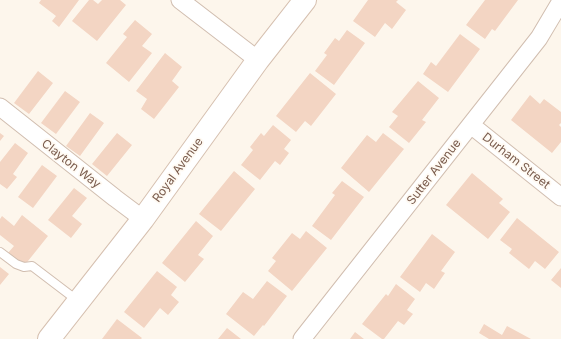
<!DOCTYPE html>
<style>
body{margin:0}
canvas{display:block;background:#fdf6ec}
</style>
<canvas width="561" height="339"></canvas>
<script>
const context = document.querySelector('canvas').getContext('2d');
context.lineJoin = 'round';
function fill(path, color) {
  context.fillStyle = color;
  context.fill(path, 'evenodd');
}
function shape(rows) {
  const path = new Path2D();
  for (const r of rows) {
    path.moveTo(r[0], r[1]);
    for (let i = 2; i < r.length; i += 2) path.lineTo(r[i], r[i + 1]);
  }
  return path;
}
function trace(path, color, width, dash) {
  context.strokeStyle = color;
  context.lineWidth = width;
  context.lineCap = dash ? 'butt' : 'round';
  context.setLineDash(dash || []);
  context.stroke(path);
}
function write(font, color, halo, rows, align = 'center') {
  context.font = font + ' Inter,sans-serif';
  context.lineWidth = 3.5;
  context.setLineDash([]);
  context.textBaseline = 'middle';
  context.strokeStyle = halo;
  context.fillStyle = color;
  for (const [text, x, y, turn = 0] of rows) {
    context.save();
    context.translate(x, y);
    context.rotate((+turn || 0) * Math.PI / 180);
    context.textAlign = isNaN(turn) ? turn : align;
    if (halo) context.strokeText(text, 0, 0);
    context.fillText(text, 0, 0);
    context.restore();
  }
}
fill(shape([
 [41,0,79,0,59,27,52,21,56,16,39,3],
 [89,0,93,0,98,4,102,0,120,0,126,5,97,41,72,21],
 [368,0,398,0,396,2,406,10,392,29,385,23,375,37,353,21],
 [485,0,518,0,495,31,492,29,485,39,466,25],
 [135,20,152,34,142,46,152,53,129,82,106,63,127,37,123,34],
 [347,30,365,43,334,85,315,71,327,55,324,53,335,38,339,41],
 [460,34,480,49,448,92,423,74,431,62,436,66],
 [165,53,182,67,172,81,179,87,154,119,141,109,147,99,136,91],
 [38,71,53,83,29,114,14,103],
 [310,73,336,94,311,126,305,121,296,132,276,116],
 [418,81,439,98,422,120,426,122,409,143,389,127,398,116,392,112],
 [65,91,80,102,56,134,41,123],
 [530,95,540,104,544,99,561,112,561,123,559,125,561,127,561,142,552,153,511,120],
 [90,113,104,123,80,156,66,146],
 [273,125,291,140,284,149,289,153,280,165,275,161,260,180,241,165,253,150,250,147,261,133,264,136],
 [0,133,4,136,0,141],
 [117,133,132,145,107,176,92,164],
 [383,133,404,149,369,192,341,168,367,135,376,142],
 [15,143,28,153,13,174,17,177,7,189,0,184,0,162],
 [42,165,57,176,33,208,18,197],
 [234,171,255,189,221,231,199,214],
 [472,173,503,199,499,203,510,212,488,239,446,205],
 [342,181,364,197,331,240,312,226,335,195,332,193],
 [74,188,87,198,72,216,82,224,71,238,48,220],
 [22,215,48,236,24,266,8,253,14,246,0,235,0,219,2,216,14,226],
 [517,218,559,252,545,269,535,261,529,269,509,253,512,249,500,240],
 [196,221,213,236,198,255,204,259,185,282,162,263],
 [306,231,327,248,292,291,268,271,276,261,272,258,292,233,300,239],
 [432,234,455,252,441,271,445,273,434,289,426,283,420,292,400,277],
 [0,267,9,274,0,285],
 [561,268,561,288,551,280],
 [157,271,177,287,171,295,179,302,168,315,160,308,144,328,124,312],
 [267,281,287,296,264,326,263,325,254,336,226,314,243,292,253,299],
 [396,284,415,299,407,310,413,314,404,325,398,321,384,339,382,339,362,324,386,294,388,296],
 [117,319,142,338,141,339,102,339],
 [484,324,502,335,507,326,531,339,489,339,479,333],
 [227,328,241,339,218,339],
 [355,332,364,339,350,339]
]), '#f3d5c3');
const lane = shape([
 [0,252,16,264,24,267,32,266,78,301]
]);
const street = shape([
 [180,0,258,60],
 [0,107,115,198,143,219],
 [471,125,561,197],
 [302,339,539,38,561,1]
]);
const secondary = shape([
 [49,339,143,219,258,60,305,0]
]);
trace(lane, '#d1beb0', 10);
trace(street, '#d1beb0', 19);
trace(secondary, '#d6c0b0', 24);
trace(lane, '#fff', 8);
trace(street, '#fff', 17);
trace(secondary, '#fff', 22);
write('12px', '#7a5c4d', '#fffaf3', [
 ["Durham Street",516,161,38],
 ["Clayton Way",71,164,38],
 ["Royal Avenue",178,170,-54],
 ["Sutter Avenue",434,172,-52]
]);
</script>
